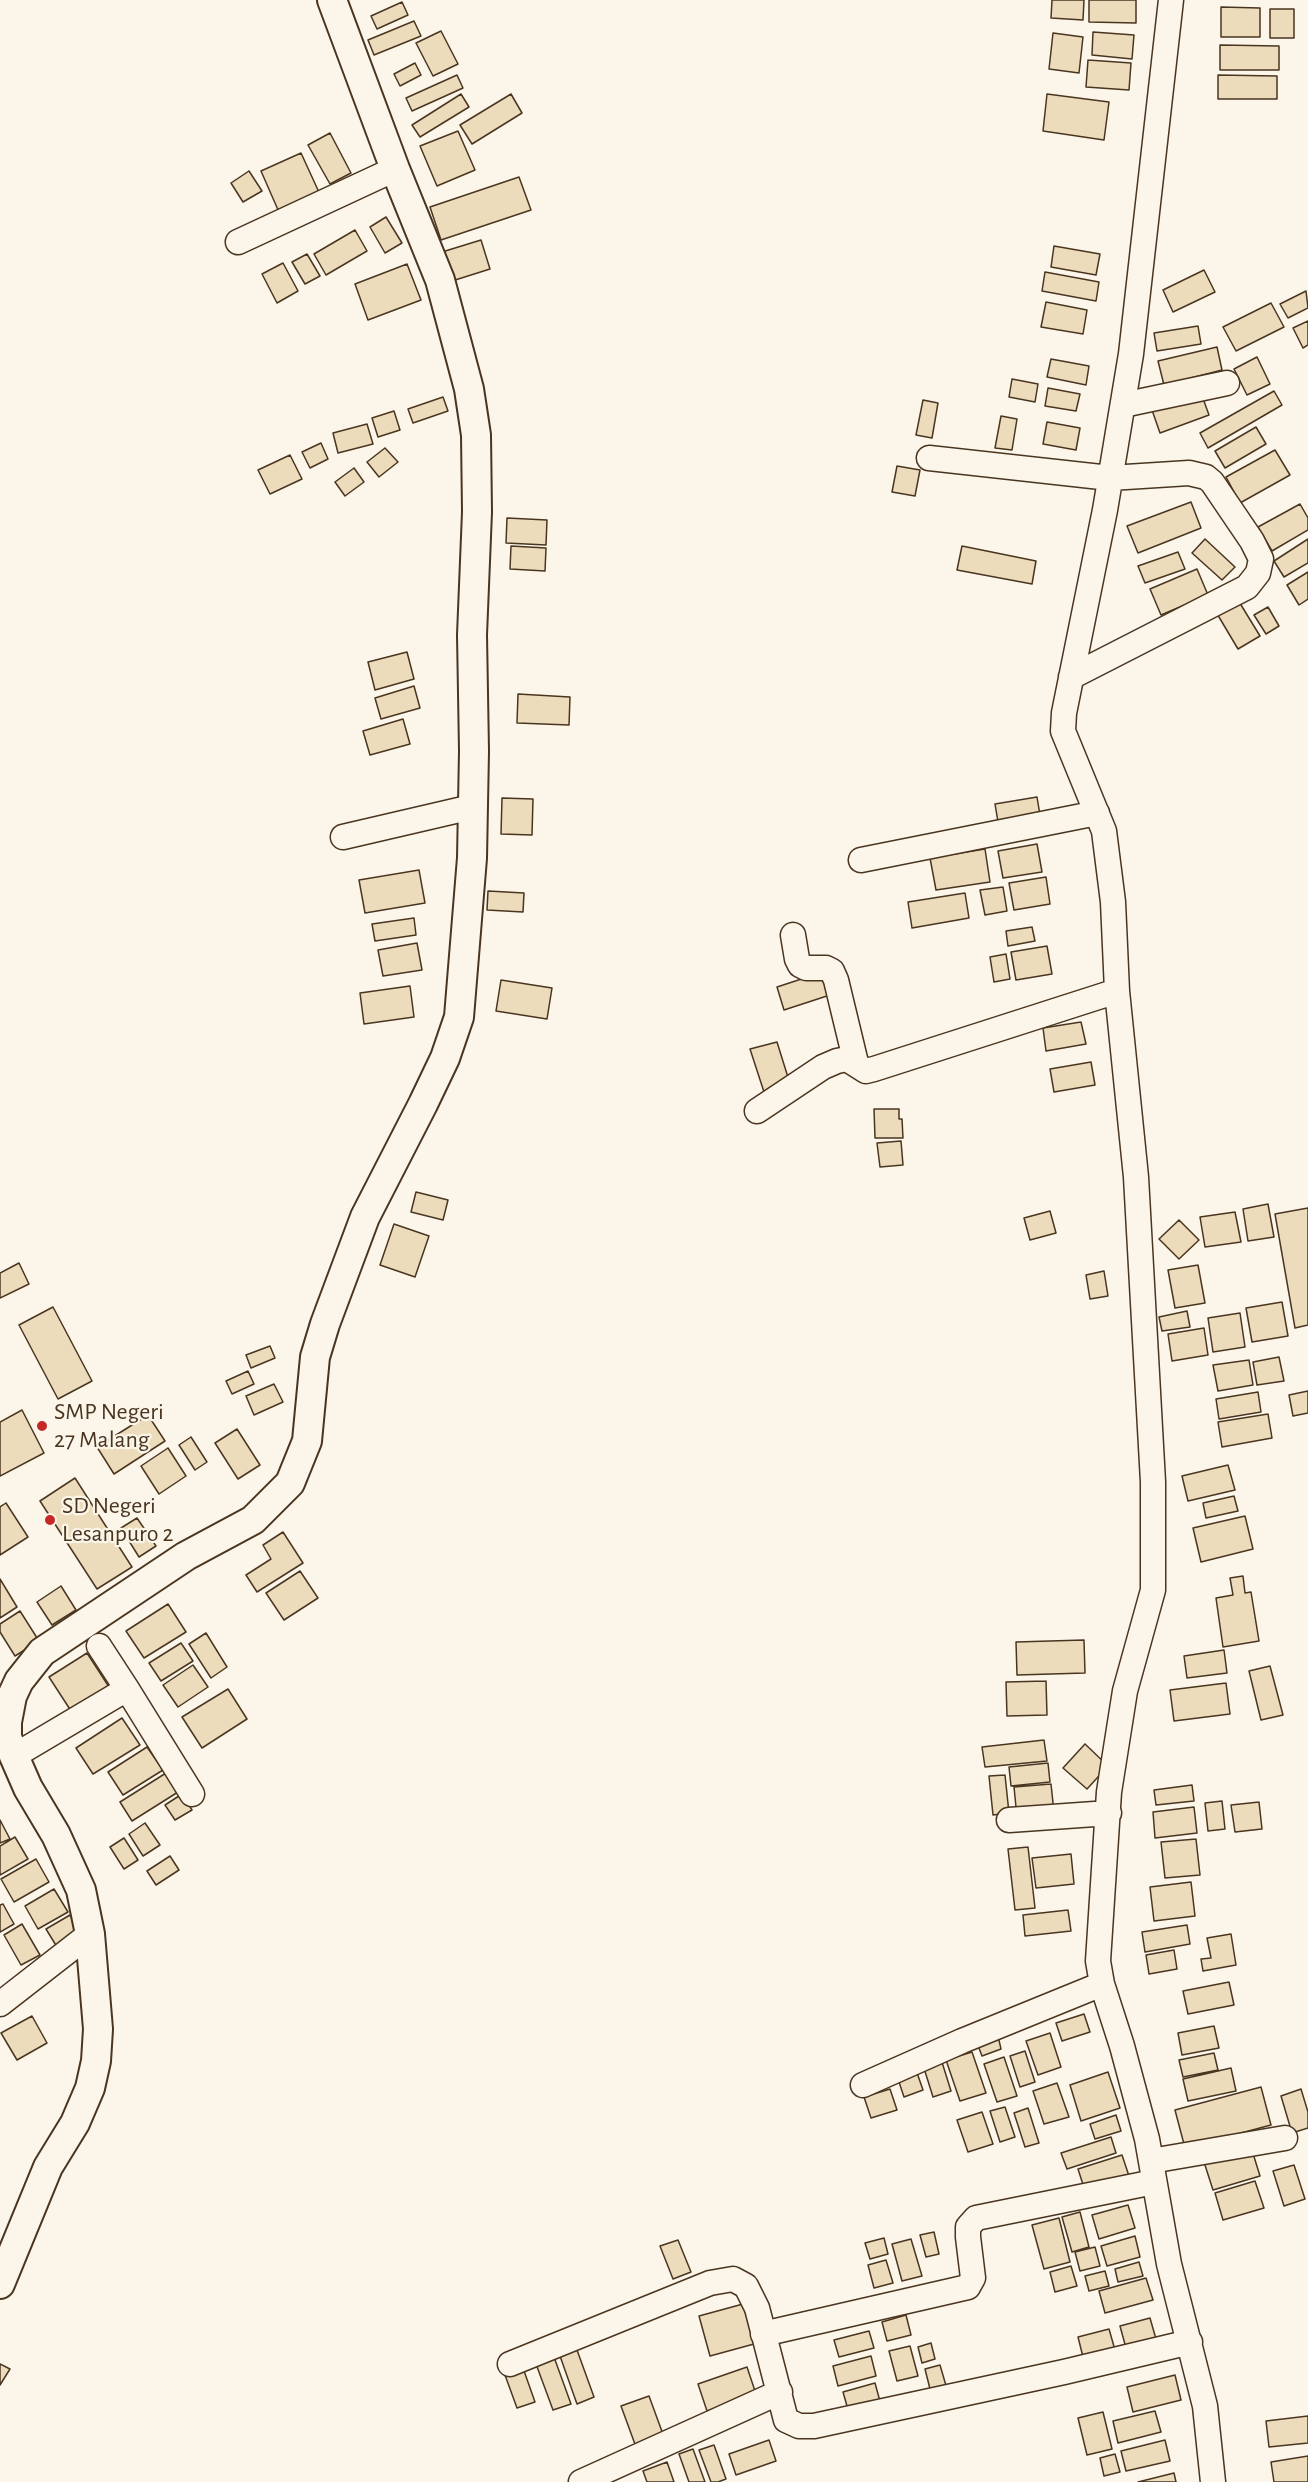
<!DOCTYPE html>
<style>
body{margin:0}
canvas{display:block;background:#fbf6e9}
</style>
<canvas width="1308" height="2482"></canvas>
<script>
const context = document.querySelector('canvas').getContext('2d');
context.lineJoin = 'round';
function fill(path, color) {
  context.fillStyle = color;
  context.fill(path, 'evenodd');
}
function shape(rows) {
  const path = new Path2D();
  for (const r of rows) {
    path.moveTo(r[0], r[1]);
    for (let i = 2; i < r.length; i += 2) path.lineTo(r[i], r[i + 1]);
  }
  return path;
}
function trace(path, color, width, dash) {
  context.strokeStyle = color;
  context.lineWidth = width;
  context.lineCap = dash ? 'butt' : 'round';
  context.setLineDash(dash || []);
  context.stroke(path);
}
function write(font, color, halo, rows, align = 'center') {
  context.font = font + ' "Alegreya Sans",sans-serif';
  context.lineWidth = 4.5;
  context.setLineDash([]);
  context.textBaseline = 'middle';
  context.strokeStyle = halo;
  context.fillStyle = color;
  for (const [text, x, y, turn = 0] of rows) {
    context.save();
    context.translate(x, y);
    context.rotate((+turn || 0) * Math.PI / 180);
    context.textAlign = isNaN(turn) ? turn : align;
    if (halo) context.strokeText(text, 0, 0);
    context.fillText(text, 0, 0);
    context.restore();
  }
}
const building = shape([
 [1052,0,1084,0,1083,20,1051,18,1052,0],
 [1089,0,1136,0,1136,23,1089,22,1089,0],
 [402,2,408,15,377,29,371,16,402,2],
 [1221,7,1260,8,1260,37,1221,37,1221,7],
 [1270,9,1294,9,1294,38,1270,38,1270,9],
 [414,21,421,36,374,55,368,40,414,21],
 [441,31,458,64,433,76,416,43,441,31],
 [1093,32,1134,35,1132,59,1092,55,1093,32],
 [1053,33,1083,37,1079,73,1049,69,1053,33],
 [1220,45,1279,46,1279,70,1220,70,1220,45],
 [1088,60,1131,63,1129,90,1086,87,1088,60],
 [415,63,421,75,400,86,394,74,415,63],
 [457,75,463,88,412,111,406,98,457,75],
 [1218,75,1277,76,1277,99,1218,99,1218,75],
 [461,94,469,107,420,137,412,125,461,94],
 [511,94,522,113,472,144,460,125,511,94],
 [1047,94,1109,102,1104,140,1043,131,1047,94],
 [458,131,475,170,437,186,420,146,458,131],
 [330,133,351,173,330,184,308,145,330,133],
 [301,153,323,201,282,219,261,171,301,153],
 [249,171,262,191,243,202,231,183,249,171],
 [519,177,531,210,441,240,430,207,519,177],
 [386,217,402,243,385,253,370,227,386,217],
 [355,230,367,251,326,275,314,254,355,230],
 [481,240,490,269,452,281,442,252,481,240],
 [1054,246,1100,254,1096,275,1051,267,1054,246],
 [307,254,320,276,305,284,292,262,307,254],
 [283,263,298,291,277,303,262,274,283,263],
 [407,264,421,300,368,320,355,284,407,264],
 [1204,270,1215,292,1173,312,1163,290,1204,270],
 [1045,272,1099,282,1096,301,1042,291,1045,272],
 [1306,291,1308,308,1288,318,1280,304,1306,291],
 [1046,302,1087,310,1083,334,1041,327,1046,302],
 [1271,303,1284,327,1236,351,1223,327,1271,303],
 [1308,321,1308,345,1303,348,1293,328,1308,321],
 [1198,326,1201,344,1157,351,1154,333,1198,326],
 [1217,347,1222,370,1164,385,1158,361,1217,347],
 [1257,357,1270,384,1247,395,1234,369,1257,357],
 [1051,359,1089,366,1086,385,1047,377,1051,359],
 [1012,379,1038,384,1035,402,1009,397,1012,379],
 [1048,388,1080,394,1076,411,1045,406,1048,388],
 [1274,391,1282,405,1208,448,1200,433,1274,391],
 [1201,393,1209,415,1160,433,1152,410,1201,393],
 [443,397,448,411,413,423,408,409,443,397],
 [923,400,938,403,932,438,916,435,923,400],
 [394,411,400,430,378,437,372,418,394,411],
 [1001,416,1017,419,1012,450,995,448,1001,416],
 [1047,422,1080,428,1076,450,1043,444,1047,422],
 [367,424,373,444,338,453,333,433,367,424],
 [1256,427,1266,444,1225,468,1215,451,1256,427],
 [321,443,328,459,310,468,302,452,321,443],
 [385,448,398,462,379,477,367,462,385,448],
 [1275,450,1290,475,1240,503,1226,477,1275,450],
 [290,455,302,479,270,494,258,470,290,455],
 [897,466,920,470,915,496,892,492,897,466],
 [354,468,364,482,345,496,335,482,354,468],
 [1191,502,1201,528,1138,553,1127,526,1191,502],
 [1300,504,1308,518,1308,530,1272,551,1258,527,1300,504],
 [507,518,547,520,546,545,506,543,507,518],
 [1205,539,1235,567,1222,580,1192,553,1205,539],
 [1308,539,1308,563,1284,577,1274,561,1308,539],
 [511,546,546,548,545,571,510,569,511,546],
 [962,546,1036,561,1032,584,957,570,962,546],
 [1178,552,1185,569,1145,583,1138,566,1178,552],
 [1197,569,1208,595,1161,615,1150,589,1197,569],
 [1308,572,1308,599,1299,605,1287,585,1308,572],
 [1238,600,1260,636,1238,649,1216,612,1238,600],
 [1268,607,1279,626,1266,634,1254,615,1268,607],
 [407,652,414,679,375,690,368,662,407,652],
 [414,686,420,708,381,719,375,698,414,686],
 [518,694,570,697,569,725,517,723,518,694],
 [403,719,410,744,370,755,363,731,403,719],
 [1037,797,1041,821,999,828,995,804,1037,797],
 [502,798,533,799,532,835,501,834,502,798],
 [1037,844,1042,872,1003,878,998,851,1037,844],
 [985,849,990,882,936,890,930,858,985,849],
 [419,870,425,903,365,913,359,880,419,870],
 [1046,877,1050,904,1014,910,1009,883,1046,877],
 [1003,887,1007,911,985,915,980,890,1003,887],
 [488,891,524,893,523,912,487,910,488,891],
 [965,893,969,918,912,928,908,902,965,893],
 [414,918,416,935,375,941,372,924,414,918],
 [1032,927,1035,941,1008,946,1006,931,1032,927],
 [417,943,422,970,383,976,378,950,417,943],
 [1047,946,1052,974,1016,980,1011,952,1047,946],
 [1006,954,1010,979,994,982,990,957,1006,954],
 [826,971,833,994,784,1010,777,987,826,971],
 [501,980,552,988,547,1019,496,1011,501,980],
 [410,986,414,1017,364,1024,360,993,410,986],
 [1081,1022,1086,1044,1046,1051,1043,1028,1081,1022],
 [777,1042,791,1087,765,1095,750,1049,777,1042],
 [1091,1062,1095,1085,1054,1092,1050,1069,1091,1062],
 [874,1109,899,1109,899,1119,902,1119,903,1138,875,1138,874,1109],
 [901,1141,903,1165,880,1167,877,1143,901,1141],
 [416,1192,448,1200,443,1220,411,1212,416,1192],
 [1268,1204,1274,1237,1248,1241,1243,1209,1268,1204],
 [1308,1208,1308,1325,1295,1328,1275,1214,1308,1208],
 [1050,1211,1056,1233,1030,1240,1024,1218,1050,1211],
 [1235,1212,1241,1242,1205,1247,1200,1217,1235,1212],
 [1179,1220,1199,1240,1179,1259,1159,1239,1179,1220],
 [394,1224,429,1236,415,1277,380,1265,394,1224],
 [19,1263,29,1284,0,1298,0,1273,19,1263],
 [1198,1265,1205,1303,1175,1308,1168,1270,1198,1265],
 [1104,1271,1108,1296,1090,1299,1086,1275,1104,1271],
 [1282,1302,1288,1336,1252,1342,1246,1308,1282,1302],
 [53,1307,92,1381,58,1399,19,1325,53,1307],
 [1187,1311,1190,1327,1162,1331,1159,1317,1187,1311],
 [1240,1313,1245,1347,1213,1352,1208,1318,1240,1313],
 [1204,1328,1208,1355,1172,1361,1168,1334,1204,1328],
 [270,1346,275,1358,251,1368,246,1355,270,1346],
 [1279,1357,1284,1381,1257,1385,1253,1362,1279,1357],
 [1249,1360,1253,1385,1218,1391,1213,1365,1249,1360],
 [248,1371,254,1384,232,1394,226,1381,248,1371],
 [274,1384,283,1402,254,1415,246,1396,274,1384],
 [1308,1391,1308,1413,1293,1416,1289,1395,1308,1391],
 [1258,1392,1261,1412,1219,1419,1216,1399,1258,1392],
 [22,1410,44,1453,0,1476,0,1422,22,1410],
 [1268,1414,1272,1438,1222,1447,1218,1422,1268,1414],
 [148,1415,165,1441,114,1474,97,1447,148,1415],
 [237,1429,260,1465,238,1479,215,1443,237,1429],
 [191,1437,207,1462,195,1470,179,1445,191,1437],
 [168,1448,186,1476,159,1494,141,1466,168,1448],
 [1228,1465,1235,1490,1188,1501,1182,1476,1228,1465],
 [75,1478,132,1567,97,1589,40,1501,75,1478],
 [1234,1496,1238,1511,1206,1518,1203,1503,1234,1496],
 [6,1503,28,1537,0,1555,0,1507,6,1503],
 [1245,1516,1253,1549,1201,1562,1193,1528,1245,1516],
 [137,1518,156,1546,139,1557,121,1528,137,1518],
 [283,1532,303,1563,257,1592,246,1575,271,1559,263,1545,283,1532],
 [300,1571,318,1598,284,1620,266,1593,300,1571],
 [1243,1576,1245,1593,1251,1592,1259,1641,1223,1647,1216,1598,1233,1595,1230,1578,1243,1576],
 [0,1579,17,1607,0,1618,0,1579],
 [61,1586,76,1610,52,1625,37,1602,61,1586],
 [168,1604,186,1632,144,1658,126,1631,168,1604],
 [20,1611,39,1641,15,1656,0,1632,0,1624,20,1611],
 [206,1633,227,1667,211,1678,189,1644,206,1633],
 [1084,1640,1085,1673,1017,1675,1016,1642,1084,1640],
 [181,1643,193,1661,161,1681,149,1663,181,1643],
 [1224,1650,1227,1673,1187,1678,1184,1656,1224,1650],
 [87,1653,111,1690,73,1714,49,1677,87,1653],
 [193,1665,208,1687,178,1707,163,1685,193,1665],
 [1270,1666,1283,1715,1261,1720,1249,1671,1270,1666],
 [1046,1681,1047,1715,1007,1716,1006,1682,1046,1681],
 [1226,1683,1230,1714,1174,1721,1170,1690,1226,1683],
 [228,1689,247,1719,202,1748,182,1717,228,1689],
 [122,1718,140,1745,93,1774,76,1748,122,1718],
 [1044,1740,1047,1761,985,1767,982,1747,1044,1740],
 [1085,1744,1108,1766,1087,1789,1063,1768,1085,1744],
 [147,1747,163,1770,123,1795,108,1772,147,1747],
 [1048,1763,1050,1782,1011,1786,1009,1767,1048,1763],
 [174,1768,186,1787,132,1821,120,1802,174,1768],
 [1005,1775,1009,1813,993,1815,989,1776,1005,1775],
 [1051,1784,1054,1812,1017,1817,1014,1787,1051,1784],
 [1192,1785,1194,1801,1156,1805,1154,1790,1192,1785],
 [182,1794,192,1810,175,1820,165,1805,182,1794],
 [1222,1801,1225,1829,1208,1831,1205,1803,1222,1801],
 [1259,1802,1262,1829,1235,1832,1231,1805,1259,1802],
 [1194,1807,1197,1833,1155,1838,1153,1812,1194,1807],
 [0,1820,10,1839,0,1843,0,1820],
 [145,1823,160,1845,143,1856,129,1834,145,1823],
 [15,1837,28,1859,0,1875,0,1846,15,1837],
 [124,1838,138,1860,124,1869,110,1847,124,1838],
 [1196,1839,1200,1875,1165,1878,1161,1842,1196,1839],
 [1028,1847,1035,1908,1015,1910,1008,1849,1028,1847],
 [1071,1854,1074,1884,1036,1888,1032,1858,1071,1854],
 [170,1856,179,1870,156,1885,147,1871,170,1856],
 [36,1859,49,1882,14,1902,1,1879,36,1859],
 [1191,1882,1195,1916,1154,1921,1150,1887,1191,1882],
 [54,1889,68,1912,38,1929,25,1906,54,1889],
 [3,1904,14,1924,0,1932,0,1905,3,1904],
 [1068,1910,1071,1931,1025,1936,1023,1915,1068,1910],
 [70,1915,81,1933,57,1947,46,1929,70,1915],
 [22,1924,40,1955,21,1965,4,1935,22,1924],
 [1187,1925,1190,1944,1145,1952,1142,1932,1187,1925],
 [1231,1934,1236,1965,1203,1971,1201,1959,1211,1958,1207,1938,1231,1934],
 [1174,1950,1177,1969,1149,1974,1146,1955,1174,1950],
 [1229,1982,1234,2005,1188,2014,1183,1991,1229,1982],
 [1084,2014,1090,2032,1062,2041,1056,2023,1084,2014],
 [32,2016,47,2043,17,2060,1,2033,32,2016],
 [1214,2026,1219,2048,1182,2055,1178,2033,1214,2026],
 [1050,2033,1061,2067,1038,2075,1026,2041,1050,2033],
 [998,2036,1001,2049,982,2056,977,2043,998,2036],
 [1025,2051,1035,2082,1020,2087,1010,2056,1025,2051],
 [972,2052,986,2093,960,2101,946,2060,972,2052],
 [1214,2053,1218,2070,1183,2077,1179,2060,1214,2053],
 [1004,2057,1017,2096,997,2102,984,2064,1004,2057],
 [941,2059,951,2091,933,2097,923,2065,941,2059],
 [915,2067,923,2090,904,2097,896,2073,915,2067],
 [1231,2068,1236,2091,1188,2101,1183,2079,1231,2068],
 [1108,2072,1120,2108,1081,2121,1070,2085,1108,2072],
 [1057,2083,1069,2117,1044,2124,1033,2091,1057,2083],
 [1261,2087,1271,2125,1185,2148,1175,2110,1261,2087],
 [890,2089,897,2110,871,2118,864,2097,890,2089],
 [1301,2089,1308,2112,1308,2128,1292,2133,1281,2096,1301,2089],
 [1005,2107,1015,2137,1000,2142,990,2111,1005,2107],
 [1028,2108,1039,2143,1025,2147,1014,2113,1028,2108],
 [982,2112,993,2144,968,2152,957,2120,982,2112],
 [1116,2115,1121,2131,1095,2139,1090,2124,1116,2115],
 [1111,2137,1116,2153,1067,2169,1061,2153,1111,2137],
 [1251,2147,1260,2176,1213,2190,1204,2162,1251,2147],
 [1122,2155,1130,2179,1086,2194,1078,2169,1122,2155],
 [1294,2165,1305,2199,1284,2206,1273,2171,1294,2165],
 [1255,2181,1264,2208,1223,2220,1215,2193,1255,2181],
 [1128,2205,1135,2228,1099,2239,1092,2215,1128,2205],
 [1080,2212,1089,2247,1072,2252,1062,2217,1080,2212],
 [1059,2218,1070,2262,1044,2269,1032,2225,1059,2218],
 [934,2232,939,2254,926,2257,920,2235,934,2232],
 [1135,2236,1140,2257,1107,2266,1101,2246,1135,2236],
 [884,2238,888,2254,870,2259,865,2243,884,2238],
 [911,2239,922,2276,902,2281,892,2244,911,2239],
 [678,2240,691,2272,673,2279,660,2246,678,2240],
 [1095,2247,1100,2266,1080,2271,1075,2252,1095,2247],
 [886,2260,893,2283,874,2288,868,2265,886,2260],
 [1139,2262,1143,2276,1118,2282,1115,2269,1139,2262],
 [1071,2266,1077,2286,1055,2292,1050,2272,1071,2266],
 [1105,2271,1109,2286,1089,2291,1085,2276,1105,2271],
 [1146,2278,1153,2300,1105,2313,1099,2291,1146,2278],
 [743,2304,754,2344,710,2356,699,2316,743,2304],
 [906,2315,911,2335,887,2341,882,2322,906,2315],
 [1150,2318,1156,2339,1126,2348,1120,2326,1150,2318],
 [1109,2329,1117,2357,1085,2365,1078,2337,1109,2329],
 [869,2331,874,2348,839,2357,834,2340,869,2331],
 [931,2343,935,2359,922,2363,918,2347,931,2343],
 [910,2346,918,2376,897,2381,889,2351,910,2346],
 [577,2350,594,2397,577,2404,560,2356,577,2350],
 [871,2356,876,2376,838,2386,833,2366,871,2356],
 [554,2357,571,2404,553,2410,536,2364,554,2357],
 [0,2364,10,2369,0,2385,0,2364],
 [940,2365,947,2389,931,2393,925,2369,940,2365],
 [747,2367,756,2394,707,2411,698,2384,747,2367],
 [523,2368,535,2402,517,2408,505,2375,523,2368],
 [1175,2375,1181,2400,1133,2412,1127,2387,1175,2375],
 [875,2383,881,2405,849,2413,843,2392,875,2383],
 [649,2396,664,2437,636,2447,621,2406,649,2396],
 [1155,2411,1161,2432,1118,2443,1113,2421,1155,2411],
 [1103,2412,1112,2449,1087,2455,1078,2418,1103,2412],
 [1308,2416,1308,2443,1269,2447,1266,2421,1308,2416],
 [769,2440,776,2461,736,2475,729,2454,769,2440],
 [1165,2440,1170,2461,1126,2471,1121,2451,1165,2440],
 [714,2445,726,2479,718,2482,711,2482,699,2450,714,2445],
 [693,2449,705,2482,689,2482,679,2454,693,2449],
 [1115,2454,1120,2472,1104,2476,1100,2458,1115,2454],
 [1308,2456,1308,2482,1274,2482,1271,2462,1308,2456],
 [667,2462,674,2482,647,2482,643,2471,667,2462],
 [1174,2473,1176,2482,1138,2482,1174,2473]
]);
fill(building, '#ecdcbc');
trace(building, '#4a3520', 1.5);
const minor = shape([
 [1171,0,1131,354,1105,510,1064,713,1063,731,1104,831,1113,902,1117,991,1136,1177,1153,1482,1153,1590,1125,1691,1109,1792,1098,1961,1102,1984,1122,2046,1147,2139,1169,2264,1205,2406,1213,2482],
 [238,242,395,169],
 [1123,405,1227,383],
 [929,458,1110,478,1189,473,1206,477,1212,482,1252,541,1261,559,1258,573,1247,587,1071,677],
 [343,837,472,807],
 [861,860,1097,813],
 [793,935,797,959,800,965,806,968,826,968,832,971,836,980,856,1063],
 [757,1111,823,1067,837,1061,847,1059,866,1071,874,1069,1117,991],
 [99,1646,127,1689],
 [14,1756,127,1689,192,1794],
 [1009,1820,1109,1813],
 [0,2004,90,1934],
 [863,2085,962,2041,1102,1984],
 [1151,2161,1285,2138],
 [763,2334,968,2287,973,2278,968,2237,968,2227,976,2218,1154,2182],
 [510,2364,710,2283,733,2279,746,2286,757,2308,786,2420,799,2426,814,2426,1064,2372,1190,2342],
 [581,2482,780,2392]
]);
const tertiary = shape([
 [0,2284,48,2167,75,2123,90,2088,96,2061,98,2029,90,1934,81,1890,56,1835,28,1788,14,1756,7,1737,7,1722,12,1696,19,1681,42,1652,186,1556,253,1520,290,1483,307,1441,315,1357,325,1324,365,1217,423,1104,445,1058,459,1017,472,858,474,751,472,635,477,512,476,435,469,389,440,280,395,169,332,0]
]);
trace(minor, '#4a3520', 27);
trace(tertiary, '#4a3520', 32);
trace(minor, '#fbf6e9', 24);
trace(tertiary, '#fbf6e9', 28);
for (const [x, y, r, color] of [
 [42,1426,6,"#c62828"],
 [50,1520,6,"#c62828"]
]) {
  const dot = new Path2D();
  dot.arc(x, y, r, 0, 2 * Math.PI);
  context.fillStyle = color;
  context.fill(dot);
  trace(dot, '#fbf6e9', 2);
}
write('24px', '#4a3520', '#fbf6e9', [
 ["SMP Negeri",54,1412],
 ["27 Malang",54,1440],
 ["SD Negeri",62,1506],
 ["Lesanpuro 2",62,1534]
], 'left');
</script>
